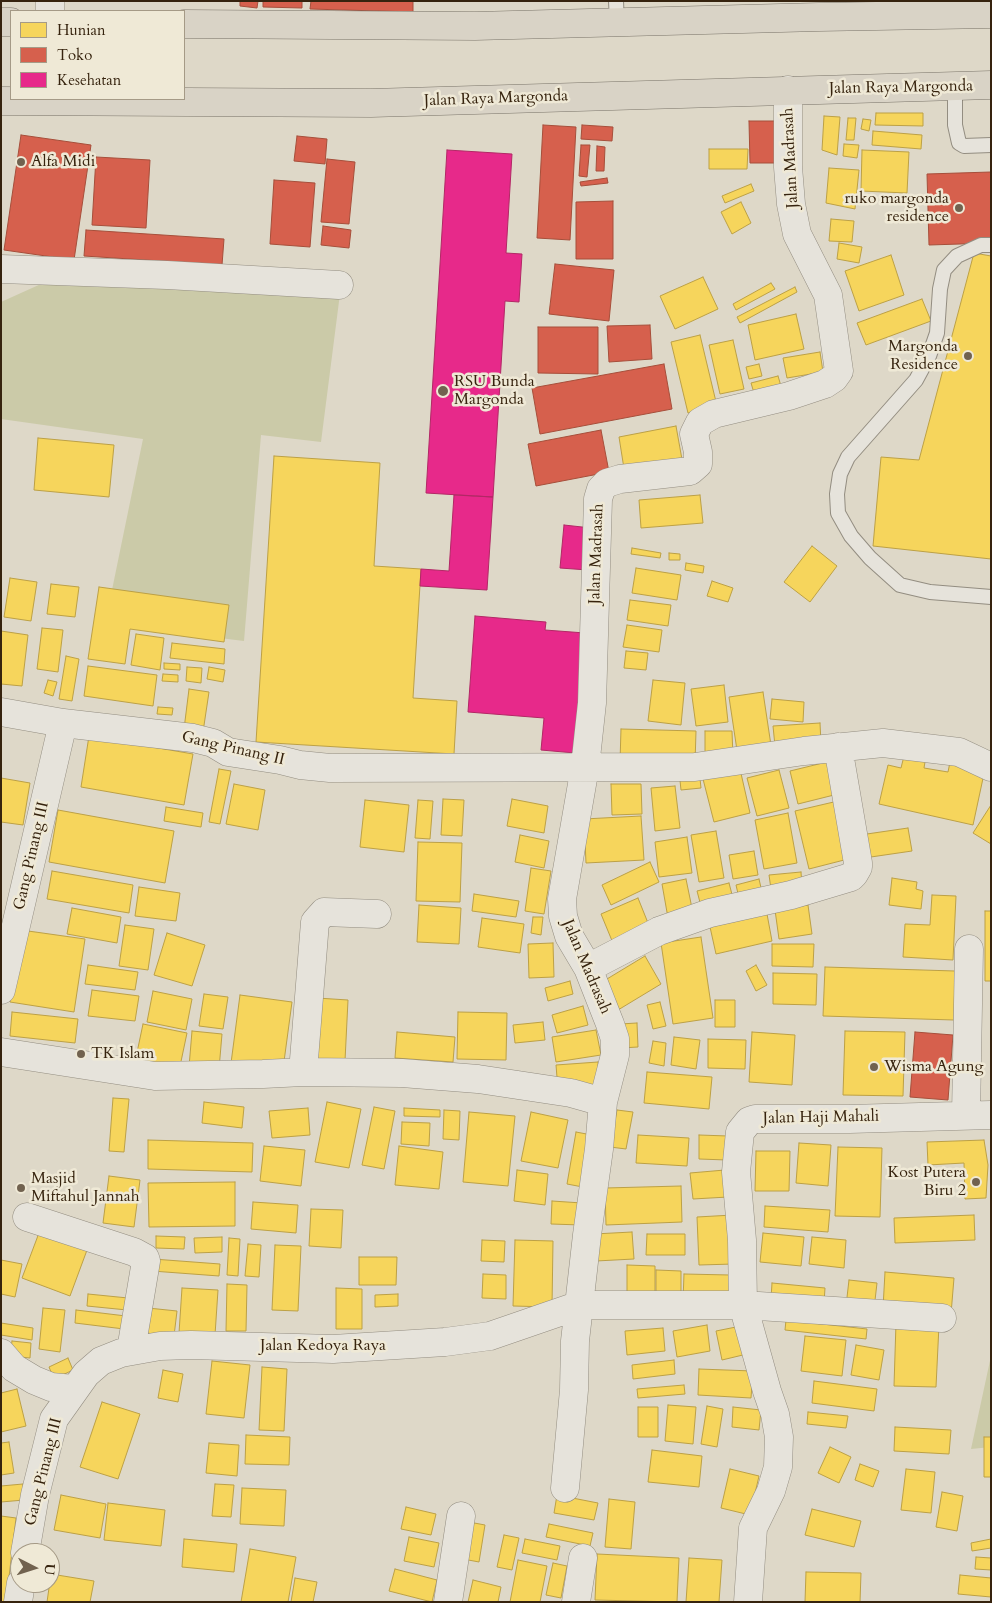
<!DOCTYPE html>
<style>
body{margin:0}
#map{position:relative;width:992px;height:1603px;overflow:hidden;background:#ded8c8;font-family:Cardo,serif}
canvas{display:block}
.frame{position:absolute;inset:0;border:2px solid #36230e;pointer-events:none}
.legend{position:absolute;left:10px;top:10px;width:175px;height:90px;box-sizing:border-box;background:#efe9d6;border:1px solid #a59a86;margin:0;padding:6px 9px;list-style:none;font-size:15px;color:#36230e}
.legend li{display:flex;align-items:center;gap:10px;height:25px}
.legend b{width:25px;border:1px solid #a59a86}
.north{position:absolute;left:10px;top:1543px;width:50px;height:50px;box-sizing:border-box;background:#efe9d6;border:1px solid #a59a86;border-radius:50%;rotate:95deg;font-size:14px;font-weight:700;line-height:20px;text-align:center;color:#36230e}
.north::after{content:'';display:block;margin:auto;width:18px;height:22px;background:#71624f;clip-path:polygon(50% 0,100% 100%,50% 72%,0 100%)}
</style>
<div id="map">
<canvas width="992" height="1603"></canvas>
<div class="frame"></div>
<ul class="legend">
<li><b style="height:14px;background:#f6d55c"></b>Hunian</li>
<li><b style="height:14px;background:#d6604d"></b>Toko</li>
<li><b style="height:14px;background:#e7298a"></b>Kesehatan</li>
</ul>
<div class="north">U</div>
</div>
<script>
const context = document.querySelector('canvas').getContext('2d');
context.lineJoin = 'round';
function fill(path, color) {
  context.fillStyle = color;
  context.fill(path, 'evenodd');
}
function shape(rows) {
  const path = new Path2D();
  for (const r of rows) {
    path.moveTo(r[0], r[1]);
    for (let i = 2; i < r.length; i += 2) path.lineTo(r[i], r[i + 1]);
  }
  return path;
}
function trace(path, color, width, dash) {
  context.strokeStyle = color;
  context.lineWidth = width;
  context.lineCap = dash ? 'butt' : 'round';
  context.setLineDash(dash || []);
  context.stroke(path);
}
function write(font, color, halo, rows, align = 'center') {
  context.font = font + ' Cardo,serif';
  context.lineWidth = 5;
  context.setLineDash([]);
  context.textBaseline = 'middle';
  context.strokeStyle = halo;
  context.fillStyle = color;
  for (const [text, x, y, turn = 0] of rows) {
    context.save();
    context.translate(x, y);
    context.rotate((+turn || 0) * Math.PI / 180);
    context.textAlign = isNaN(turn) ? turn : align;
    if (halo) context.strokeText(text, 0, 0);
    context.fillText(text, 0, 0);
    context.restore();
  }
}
fill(shape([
 [342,278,321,442,261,435,244,641,105,624,143,439,1,419,1,302,52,279],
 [991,1356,991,1447,971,1449]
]), '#cbcaa8');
const homes = shape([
 [876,113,923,113,923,126,875,125,876,113],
 [824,116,840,117,837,155,822,150,824,116],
 [848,118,856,118,854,140,846,140,848,118],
 [863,119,871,120,869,131,861,129,863,119],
 [873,131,922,135,921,149,872,145,873,131],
 [844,144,859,145,857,158,843,156,844,144],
 [709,149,748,149,747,169,709,169,709,149],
 [862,150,909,152,907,193,861,191,862,150],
 [829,168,859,170,855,209,826,203,829,168],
 [751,184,754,191,725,203,722,196,751,184],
 [741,202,751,223,732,234,721,212,741,202],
 [831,219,854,221,852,242,829,241,831,219],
 [839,243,862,247,859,263,837,259,839,243],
 [974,253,991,256,991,559,873,546,881,457,919,460,974,253],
 [891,255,904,295,859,311,845,271,891,255],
 [703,277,718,309,675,329,660,296,703,277],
 [771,283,775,289,736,310,733,304,771,283],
 [795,287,797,292,740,323,737,317,795,287],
 [922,299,931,321,866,345,857,323,922,299],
 [796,314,804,349,755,360,748,325,796,314],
 [700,335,717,406,688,413,671,342,700,335],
 [733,340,744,389,720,394,709,345,733,340],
 [820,352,823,372,787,378,783,358,820,352],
 [759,364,762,376,749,379,746,367,759,364],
 [778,376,781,386,754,393,751,383,778,376],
 [676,426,683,465,625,475,619,437,676,426],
 [38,438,114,445,109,497,34,490,38,438],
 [274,456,380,463,374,566,421,569,413,698,457,701,454,754,256,742,274,456],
 [700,495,703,523,641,528,639,500,700,495],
 [812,546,837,566,810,602,784,582,812,546],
 [632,548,661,553,660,558,631,554,632,548],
 [669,553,680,554,680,560,669,560,669,553],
 [686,563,704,566,703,573,685,570,686,563],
 [636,568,681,575,677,600,632,593,636,568],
 [10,578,37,582,31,621,4,617,10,578],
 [712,581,733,588,728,602,707,596,712,581],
 [51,584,79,587,75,617,47,614,51,584],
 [99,587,229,605,224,642,130,629,125,664,88,659,99,587],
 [630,600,671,605,668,626,627,620,630,600],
 [627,625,662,630,659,652,623,647,627,625],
 [42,628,63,630,58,672,37,669,42,628],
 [1,631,28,635,22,686,1,684,1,631],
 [136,634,164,638,160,670,131,665,136,634],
 [172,643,225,649,224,664,170,658,172,643],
 [626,651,648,653,646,670,624,668,626,651],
 [66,656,79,659,72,701,59,699,66,656],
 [164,663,180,664,180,670,164,669,164,663],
 [88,666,157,675,153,706,84,696,88,666],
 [187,667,202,668,201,683,186,681,187,667],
 [209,667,225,670,223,682,207,679,209,667],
 [163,674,178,675,178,682,162,681,163,674],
 [48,680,57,682,53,696,44,693,48,680],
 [653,680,685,683,681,725,648,721,653,680],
 [724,685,728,722,696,726,691,689,724,685],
 [189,689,209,692,203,732,184,729,189,689],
 [763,692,772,752,738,757,729,697,763,692],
 [772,699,804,702,803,722,770,719,772,699],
 [158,707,173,708,172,715,157,714,158,707],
 [820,723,821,743,775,746,773,726,820,723],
 [621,729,696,731,695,764,620,762,621,729],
 [705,731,732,731,733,757,705,758,705,731],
 [89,736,193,754,184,805,81,787,89,736],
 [905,752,926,756,924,768,948,772,950,762,985,769,973,825,879,804,888,765,901,768,905,752],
 [831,761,838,794,798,804,790,771,831,761],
 [219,769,231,771,220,824,209,822,219,769],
 [699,769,701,788,681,790,679,771,699,769],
 [740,769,750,813,714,822,703,779,740,769],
 [779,770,789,808,757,816,747,778,779,770],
 [1,778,30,783,23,825,1,822,1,778],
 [234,784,265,790,258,830,226,824,234,784],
 [611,784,641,784,642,814,612,815,611,784],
 [675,786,680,828,655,831,651,788,675,786],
 [443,799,464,800,462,836,441,835,443,799],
 [512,799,548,806,544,833,507,826,512,799],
 [365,800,409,805,404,852,360,847,365,800],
 [418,800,433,801,430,839,415,838,418,800],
 [838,801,852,858,809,869,795,811,838,801],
 [991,805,991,844,973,833,991,805],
 [166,807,203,813,201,827,164,821,166,807],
 [58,810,174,831,165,883,49,862,58,810],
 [788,813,797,863,764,869,755,820,788,813],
 [641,816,644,860,586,863,584,819,641,816],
 [908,828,912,851,864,858,860,835,908,828],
 [716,831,724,878,699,882,691,835,716,831],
 [520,835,549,841,544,868,515,862,520,835],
 [687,837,692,873,659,877,655,842,687,837],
 [418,842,462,843,460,902,416,901,418,842],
 [754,851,758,875,733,879,729,855,754,851],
 [650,862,659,882,611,905,602,885,650,862],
 [531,868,551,871,544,914,525,911,531,868],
 [52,871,133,885,129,913,47,899,52,871],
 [801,872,802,886,771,889,769,875,801,872],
 [892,878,917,882,916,889,923,891,921,909,889,905,892,878],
 [686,879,693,913,668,918,662,884,686,879],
 [759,879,762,892,739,898,736,885,759,879],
 [729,883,734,902,702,910,697,891,729,883],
 [139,887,180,893,176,921,135,916,139,887],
 [474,894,519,901,516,917,472,911,474,894],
 [932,895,956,896,953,960,903,957,905,924,930,925,932,895],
 [638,898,652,933,615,948,601,914,638,898],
 [419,905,461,908,459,944,417,942,419,905],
 [808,905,812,934,779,939,775,910,808,905],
 [72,908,121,917,117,943,67,934,72,908],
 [985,911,991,911,991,981,985,981,985,911],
 [767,914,772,941,716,954,710,927,767,914],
 [533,917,543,917,541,935,531,933,533,917],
 [482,918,524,924,520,953,478,947,482,918],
 [125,925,154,929,148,970,119,966,125,925],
 [21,930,85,939,74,1012,10,1002,21,930],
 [167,933,205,945,192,986,154,975,167,933],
 [701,937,713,1018,673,1024,661,943,701,937],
 [553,943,554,977,529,978,528,944,553,943],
 [772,944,814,944,813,967,772,966,772,944],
 [645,956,661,984,618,1010,602,982,645,956],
 [88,965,138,972,135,990,85,984,88,965],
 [756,965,767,985,756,991,746,971,756,965],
 [825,967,955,971,954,1020,823,1016,825,967],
 [773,973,817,974,816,1005,773,1004,773,973],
 [570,981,573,994,548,1001,545,988,570,981],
 [92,990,139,996,135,1021,88,1016,92,990],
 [153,991,192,999,186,1030,147,1022,153,991],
 [204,994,228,997,223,1029,199,1026,204,994],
 [240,995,292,1002,283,1069,231,1063,240,995],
 [317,998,348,1000,345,1061,314,1059,317,998],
 [715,1000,735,1000,735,1027,715,1027,715,1000],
 [660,1002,666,1026,653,1029,647,1005,660,1002],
 [583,1006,588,1025,557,1033,552,1015,583,1006],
 [12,1012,78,1019,75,1043,10,1036,12,1012],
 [458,1012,507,1013,506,1060,457,1059,458,1012],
 [543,1022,545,1040,515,1043,513,1025,543,1022],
 [637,1023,638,1047,621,1048,620,1024,637,1023],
 [143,1024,187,1033,179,1071,135,1062,143,1024],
 [596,1030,601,1055,556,1062,552,1037,596,1030],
 [192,1031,222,1034,219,1069,189,1067,192,1031],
 [845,1031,905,1032,903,1096,843,1095,845,1031],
 [397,1032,455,1037,453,1062,395,1058,397,1032],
 [752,1032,795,1035,792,1085,749,1082,752,1032],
 [674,1037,700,1040,696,1069,671,1065,674,1037],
 [708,1039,746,1040,745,1069,708,1068,708,1039],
 [653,1041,666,1043,664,1066,649,1063,653,1041],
 [598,1062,599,1086,558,1090,556,1065,598,1062],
 [647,1072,712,1077,709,1109,644,1103,647,1072],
 [113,1098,129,1099,124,1152,109,1151,113,1098],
 [204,1102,244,1107,242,1128,202,1123,204,1102],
 [327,1102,361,1109,349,1168,315,1162,327,1102],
 [374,1107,395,1111,384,1169,362,1165,374,1107],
 [308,1108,310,1135,272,1138,269,1111,308,1108],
 [404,1108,440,1110,440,1117,404,1116,404,1108],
 [444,1110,460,1111,459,1140,443,1139,444,1110],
 [617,1110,633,1112,626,1149,610,1147,617,1110],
 [469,1112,515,1116,508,1186,463,1182,469,1112],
 [531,1112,568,1120,558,1168,521,1161,531,1112],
 [402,1122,430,1123,429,1146,401,1144,402,1122],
 [576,1132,597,1136,588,1188,567,1184,576,1132],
 [638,1135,689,1138,687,1166,636,1163,638,1135],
 [699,1135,728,1136,727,1160,699,1159,699,1135],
 [148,1140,253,1143,252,1172,148,1169,148,1140],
 [984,1140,988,1165,986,1198,965,1199,964,1163,928,1165,927,1142,984,1140],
 [799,1143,831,1145,828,1186,796,1183,799,1143],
 [264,1146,305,1150,301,1186,260,1181,264,1146],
 [399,1146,443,1152,439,1189,395,1185,399,1146],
 [838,1147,882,1148,880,1217,835,1216,838,1147],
 [756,1151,790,1151,789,1191,755,1191,756,1151],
 [517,1170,548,1174,545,1205,514,1201,517,1170],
 [725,1170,728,1197,693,1199,690,1173,725,1170],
 [109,1176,140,1180,134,1227,103,1223,109,1176],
 [235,1182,235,1226,149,1227,148,1183,235,1182],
 [681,1186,682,1222,606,1225,605,1188,681,1186],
 [552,1201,582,1203,581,1225,551,1224,552,1201],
 [253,1202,298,1205,296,1233,251,1229,253,1202],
 [765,1206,830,1210,828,1232,764,1227,765,1206],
 [311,1209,343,1210,341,1248,309,1246,311,1209],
 [733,1215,734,1264,699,1265,697,1217,733,1215],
 [974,1215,975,1240,895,1243,894,1218,974,1215],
 [42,1225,90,1242,70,1296,22,1278,42,1225],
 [632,1232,634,1259,596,1261,594,1234,632,1232],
 [763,1233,804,1237,801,1266,760,1262,763,1233],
 [647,1234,685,1234,685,1255,646,1255,647,1234],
 [156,1236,185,1237,184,1249,156,1248,156,1236],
 [222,1237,222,1252,195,1253,194,1238,222,1237],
 [812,1237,846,1240,844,1268,809,1264,812,1237],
 [229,1238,240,1239,238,1276,227,1275,229,1238],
 [482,1240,505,1241,504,1262,481,1261,482,1240],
 [515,1240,553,1241,552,1307,513,1306,515,1240],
 [248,1244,261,1245,259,1277,245,1276,248,1244],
 [275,1245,301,1246,298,1311,272,1310,275,1245],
 [359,1257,397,1257,396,1285,359,1285,359,1257],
 [153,1259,220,1264,219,1276,152,1271,153,1259],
 [1,1260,22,1264,15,1297,1,1294,1,1260],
 [627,1265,655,1266,655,1299,627,1299,627,1265],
 [656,1270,681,1271,681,1299,656,1299,656,1270],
 [885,1272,954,1278,951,1314,883,1308,885,1272],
 [483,1274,506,1275,506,1299,482,1298,483,1274],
 [684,1274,730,1275,729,1303,683,1301,684,1274],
 [849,1280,877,1283,874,1309,846,1306,849,1280],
 [772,1283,825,1288,824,1303,771,1299,772,1283],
 [227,1284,247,1285,246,1331,226,1331,227,1284],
 [182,1288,218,1290,215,1335,179,1333,182,1288],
 [336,1288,362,1289,362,1329,336,1329,336,1288],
 [88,1294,128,1298,127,1310,87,1306,88,1294],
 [398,1294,398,1306,375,1307,375,1295,398,1294],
 [43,1308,65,1310,60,1352,39,1349,43,1308],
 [148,1308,177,1311,174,1336,146,1333,148,1308],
 [76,1310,126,1316,124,1329,75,1323,76,1310],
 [786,1320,867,1329,866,1339,785,1330,786,1320],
 [1,1323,33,1328,32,1340,1,1335,1,1323],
 [896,1323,939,1325,936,1387,894,1386,896,1323],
 [707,1325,710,1351,677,1357,673,1331,707,1325],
 [741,1326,747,1354,722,1360,716,1331,741,1326],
 [663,1328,665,1351,627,1355,625,1331,663,1328],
 [805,1336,846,1340,842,1376,801,1371,805,1336],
 [12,1341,31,1343,30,1358,10,1356,12,1341],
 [856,1345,884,1350,879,1380,851,1375,856,1345],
 [68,1358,73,1370,54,1379,49,1367,68,1358],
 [674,1360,675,1374,633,1379,632,1365,674,1360],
 [212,1361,250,1365,244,1418,206,1414,212,1361],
 [262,1367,287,1369,284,1431,259,1430,262,1367],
 [699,1369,753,1371,751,1398,698,1395,699,1369],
 [163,1370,183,1374,178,1402,158,1398,163,1370],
 [814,1381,877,1389,874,1411,812,1403,814,1381],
 [684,1385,685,1394,638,1398,637,1389,684,1385],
 [17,1389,26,1426,1,1432,1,1393,17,1389],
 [102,1402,140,1414,118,1479,80,1467,102,1402],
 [668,1405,696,1407,693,1444,665,1441,668,1405],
 [707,1406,723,1409,717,1447,701,1444,707,1406],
 [638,1407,658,1407,658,1437,638,1437,638,1407],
 [733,1407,761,1410,759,1430,732,1427,733,1407],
 [808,1412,848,1416,846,1428,807,1424,808,1412],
 [895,1427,951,1430,949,1454,894,1451,895,1427],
 [246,1435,290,1437,289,1465,245,1464,246,1435],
 [984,1437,991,1437,991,1477,984,1477,984,1437],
 [9,1442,14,1473,1,1475,1,1443,9,1442],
 [209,1443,239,1445,237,1476,206,1473,209,1443],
 [830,1447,851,1457,839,1483,818,1473,830,1447],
 [652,1450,702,1456,699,1487,648,1482,652,1450],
 [860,1464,879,1471,873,1487,855,1480,860,1464],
 [730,1469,759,1476,750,1515,721,1508,730,1469],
 [906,1469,935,1472,931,1513,901,1510,906,1469],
 [23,1484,24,1500,1,1502,1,1486,23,1484],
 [215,1484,234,1485,231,1517,212,1516,215,1484],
 [242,1488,286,1490,284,1526,240,1524,242,1488],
 [942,1492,963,1496,957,1531,936,1527,942,1492],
 [61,1495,106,1504,100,1538,54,1530,61,1495],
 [557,1495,598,1503,594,1520,554,1513,557,1495],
 [609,1499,635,1502,631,1549,605,1547,609,1499],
 [108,1503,165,1510,161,1546,104,1540,108,1503],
 [406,1507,436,1514,431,1535,401,1529,406,1507],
 [812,1509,861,1521,854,1547,805,1535,812,1509],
 [1,1516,16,1518,6,1602,1,1602,1,1516],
 [469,1522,485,1525,479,1562,463,1559,469,1522],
 [549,1524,593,1533,590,1546,546,1537,549,1524],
 [504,1535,519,1538,512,1570,497,1567,504,1535],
 [409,1537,439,1543,434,1567,404,1561,409,1537],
 [184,1539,237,1544,234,1572,182,1567,184,1539],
 [525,1539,560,1546,557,1560,522,1553,525,1539],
 [991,1539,991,1548,972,1551,971,1543,991,1539],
 [250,1549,296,1557,288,1602,241,1602,250,1549],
 [597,1554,679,1558,677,1602,595,1600,597,1554],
 [976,1557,991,1558,991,1570,975,1569,976,1557],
 [689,1558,722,1560,719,1602,686,1602,689,1558],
 [518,1560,547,1566,540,1602,510,1602,518,1560],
 [553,1563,567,1566,561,1598,546,1595,553,1563],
 [395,1569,437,1580,432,1602,389,1591,395,1569],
 [806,1572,861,1573,860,1602,805,1602,806,1572],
 [51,1574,94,1581,90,1602,47,1602,51,1574],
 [960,1575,991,1578,991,1597,958,1594,960,1575],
 [295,1578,317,1582,313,1602,291,1602,295,1578],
 [473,1580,501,1587,498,1602,468,1602,473,1580]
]);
fill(homes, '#f6d55c');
trace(homes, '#bca045', 1);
const shops = shape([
 [240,1,258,1,257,8,240,6,240,1],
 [263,1,302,1,302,8,263,7,263,1],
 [311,1,413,1,413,12,310,9,311,1],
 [749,121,783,121,783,163,750,163,749,121],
 [543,125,576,127,570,240,537,238,543,125],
 [582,125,613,127,612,141,581,139,582,125],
 [21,135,91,145,74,260,4,250,21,135],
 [297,136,327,139,325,164,294,161,297,136],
 [581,145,590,145,587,177,579,176,581,145],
 [597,146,605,147,604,171,596,171,597,146],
 [96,157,150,160,146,228,92,225,96,157],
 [327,159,355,162,349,224,321,222,327,159],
 [991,172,991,243,929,245,927,174,991,172],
 [607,178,608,183,581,186,580,182,607,178],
 [274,180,315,183,310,247,270,244,274,180],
 [613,201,613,259,576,259,576,202,613,201],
 [323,226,351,230,349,248,321,245,323,226],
 [86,230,224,239,222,265,84,256,86,230],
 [555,264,614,270,609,321,549,314,555,264],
 [650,325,652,359,609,362,607,326,650,325],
 [538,327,598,327,598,374,538,373,538,327],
 [664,364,672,409,540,434,532,388,664,364],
 [601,430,609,472,536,486,528,444,601,430],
 [915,1032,953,1035,948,1100,910,1097,915,1032]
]);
fill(shops, '#d6604d');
trace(shops, '#a64e3a', 1);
const health = shape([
 [447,150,512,154,506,253,522,254,519,302,505,301,493,497,426,493,447,150],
 [454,495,493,497,487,590,420,586,421,569,449,571,454,495],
 [564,525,591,528,588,570,560,568,564,525],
 [475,616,546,622,545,630,585,633,575,753,541,750,544,718,468,712,475,616]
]);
fill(health, '#e7298a');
trace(health, '#b22765', 1);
const lane = shape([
 [616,1,617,23],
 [955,86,955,125,959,143,964,146,991,145],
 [991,245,981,245,957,256,944,270,940,289,937,333,929,356,916,380,848,457,840,474,837,494,838,513,851,536,870,558,900,585,930,592,991,597]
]);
const street = shape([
 [50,1,50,11],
 [1,269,167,275,339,285],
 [1,712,63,723,193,738,213,743,228,752,280,760,300,765,330,768,695,767,804,751,883,743,959,752,991,767],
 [588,968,659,931,710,913,791,895,851,877,854,874,858,867,858,863,838,747],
 [1,990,63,723],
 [1,1052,155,1076,263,1074,303,1072,402,1073,478,1079,571,1093,603,1102],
 [303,1072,315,922,324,912,377,914],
 [966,1115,969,949],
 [27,1217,134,1252,145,1258,146,1261,131,1350],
 [1,1353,14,1368,34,1380,51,1387,74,1389],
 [565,1488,574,1390,575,1341,587,1235,599,1149,603,1102,615,1055,615,1039,610,1024,588,968,569,936,563,916,562,899,585,767,592,703,598,499,601,489,607,483,620,479,690,471,698,464,698,452,694,434,700,422,714,414,789,396,825,384,834,378,839,371,828,295,797,234,791,204,788,167,788,90],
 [25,1553,35,1495,54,1419,86,1374,101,1361,121,1353,160,1346,191,1345,333,1349,445,1342,490,1336,580,1305,743,1305,942,1318],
 [18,1602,21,1583],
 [448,1602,461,1516],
 [576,1602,583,1558],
 [748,1602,753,1528,771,1491,778,1467,779,1437,775,1414,767,1391,743,1305,742,1240,736,1172,740,1132,749,1121,755,1119,849,1119,991,1115]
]);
const primary = shape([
 [1,22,11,22],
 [184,24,475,26,819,17,991,14],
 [1,101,371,103,991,85]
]);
trace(lane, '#938d81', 16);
trace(street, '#938d81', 29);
trace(primary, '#7a7469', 29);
trace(lane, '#e6e3db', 14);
trace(street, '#e6e3db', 28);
trace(primary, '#d9d3c6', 28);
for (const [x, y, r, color] of [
 [21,162,5,"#71624f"],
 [959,208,5,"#71624f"],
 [968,356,5,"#71624f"],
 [443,391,6,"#71624f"],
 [81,1054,5,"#71624f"],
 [874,1067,5,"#71624f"],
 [976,1182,5,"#71624f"],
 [21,1188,5,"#71624f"]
]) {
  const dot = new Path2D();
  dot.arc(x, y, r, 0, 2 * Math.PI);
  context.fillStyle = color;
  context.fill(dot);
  trace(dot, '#efe9d6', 2);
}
write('16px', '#36230e', '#efe9d6', [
 ["Jalan Raya Margonda",901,88,-1],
 ["Jalan Raya Margonda",496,99,-2],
 ["Jalan Madrasah",791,158,-93],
 ["Jalan Madrasah",597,554,-88],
 ["Gang Pinang II",233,749,13],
 ["Gang Pinang III",32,856,-77],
 ["Jalan Madrasah",586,967,67],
 ["Jalan Haji Mahali",821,1118,-1],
 ["Jalan Kedoya Raya",323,1346],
 ["Gang Pinang III",44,1472,-76]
]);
write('16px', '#36230e', '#efe9d6', [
 ["Alfa Midi",31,162],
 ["ruko margonda",949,199,"right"],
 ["residence",949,217,"right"],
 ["Margonda",958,347,"right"],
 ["Residence",958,365,"right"],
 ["RSU Bunda",454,382],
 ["Margonda",454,400],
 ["TK Islam",91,1054],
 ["Wisma Agung",884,1067],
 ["Kost Putera",966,1173,"right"],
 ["Biru 2",966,1191,"right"],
 ["Masjid",31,1179],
 ["Miftahul Jannah",31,1197]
], 'left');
</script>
